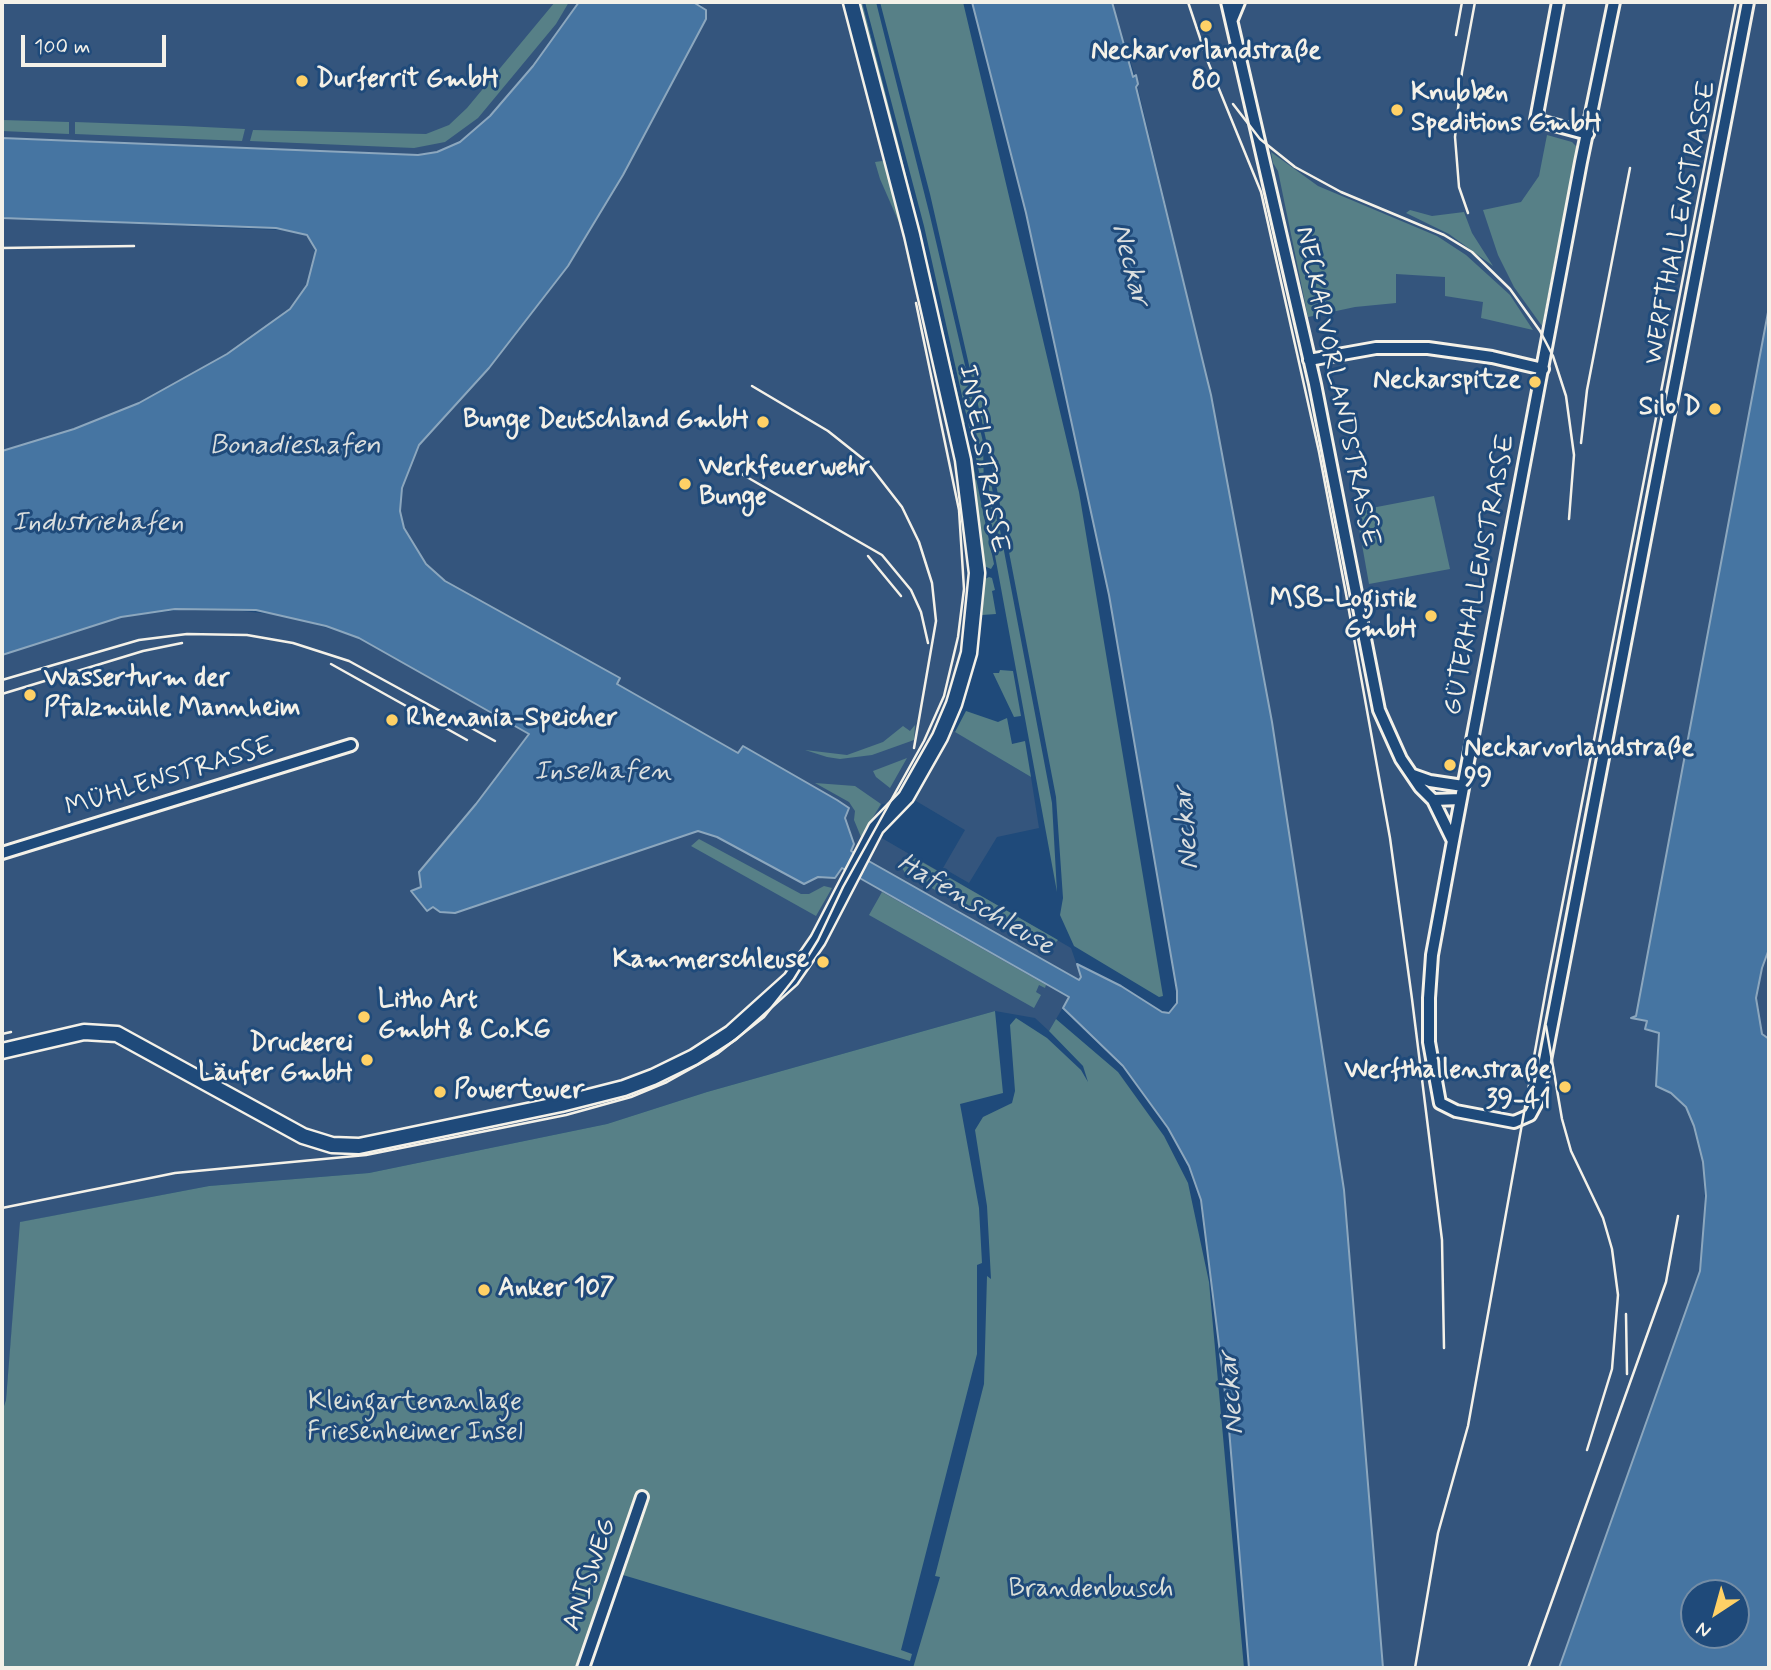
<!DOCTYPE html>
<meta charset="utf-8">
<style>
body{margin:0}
#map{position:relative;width:1771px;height:1670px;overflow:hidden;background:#1f4a7a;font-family:Mynerve,sans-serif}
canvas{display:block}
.frame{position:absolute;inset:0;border:4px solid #f4f1e8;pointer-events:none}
.north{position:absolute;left:1680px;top:1579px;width:70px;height:70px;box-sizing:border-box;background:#1f4a7a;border:2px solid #748da6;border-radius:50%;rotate:216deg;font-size:19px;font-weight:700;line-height:28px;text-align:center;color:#f4f1e8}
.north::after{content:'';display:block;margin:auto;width:24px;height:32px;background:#ffd166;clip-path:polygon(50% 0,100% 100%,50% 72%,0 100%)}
.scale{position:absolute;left:21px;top:35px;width:145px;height:32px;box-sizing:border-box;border:4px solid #f4f1e8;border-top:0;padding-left:9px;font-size:21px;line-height:24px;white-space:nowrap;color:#f4f1e8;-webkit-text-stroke:5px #1f4a7a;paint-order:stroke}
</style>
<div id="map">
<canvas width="1771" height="1670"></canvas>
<div class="frame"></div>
<div class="north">N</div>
<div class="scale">100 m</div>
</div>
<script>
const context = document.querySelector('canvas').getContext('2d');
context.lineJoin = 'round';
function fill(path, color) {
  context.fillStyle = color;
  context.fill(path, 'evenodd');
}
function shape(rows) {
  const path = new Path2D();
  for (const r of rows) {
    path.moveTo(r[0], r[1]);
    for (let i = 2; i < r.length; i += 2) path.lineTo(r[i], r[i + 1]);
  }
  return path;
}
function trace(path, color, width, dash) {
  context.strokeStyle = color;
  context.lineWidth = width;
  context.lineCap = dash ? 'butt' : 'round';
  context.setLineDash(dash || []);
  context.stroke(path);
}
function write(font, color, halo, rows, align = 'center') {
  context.font = font + ' Mynerve,sans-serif';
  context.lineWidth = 6;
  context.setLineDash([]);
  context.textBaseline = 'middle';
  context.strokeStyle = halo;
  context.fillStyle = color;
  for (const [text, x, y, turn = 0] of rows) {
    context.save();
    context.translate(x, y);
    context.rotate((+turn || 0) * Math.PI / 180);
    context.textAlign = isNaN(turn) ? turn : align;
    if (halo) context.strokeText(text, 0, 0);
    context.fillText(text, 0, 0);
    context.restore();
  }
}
fill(shape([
 [2,2,579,2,533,66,490,116,460,142,437,152,418,155,2,138],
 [693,2,843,2,911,262,963,494,967,526,966,614,959,656,939,722,1031,777,1039,828,997,837,969,883,943,868,965,830,916,801,882,804,868,830,1071,948,1081,977,1079,980,851,851,854,844,845,818,848,808,743,747,739,753,617,683,619,678,445,581,426,564,403,528,400,511,402,488,411,459,419,445,489,368,568,267,623,175,706,19,701,4],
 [1112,2,1769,2,1769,307,1636,1017,1632,1018,1647,1021,1659,1032,1656,1086,1671,1093,1686,1107,1694,1126,1703,1162,1706,1231,1700,1271,1559,1668,1383,1668,1344,1190,1272,722,1211,395,1135,76],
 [2,218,301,231,314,242,314,264,307,285,290,309,227,354,139,403,74,429,2,451],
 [205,607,289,616,359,638,529,734,476,804,419,872,421,887,412,892,433,907,455,913,698,831,717,837,804,884,818,877,835,878,841,868,1069,997,1049,1031,1035,1018,995,1011,707,1092,607,1124,369,1173,209,1186,21,1222,6,1400,2,1412,2,655,121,617],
 [1769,949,1769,1039,1762,1034,1756,998,1762,968]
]), '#34557d');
fill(shape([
 [555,2,569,2,556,24,478,118,445,142,414,148,250,141,253,130,426,134,449,125,467,108],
 [858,2,862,2,899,146,965,424,962,425,916,229],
 [865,2,876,2,930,216,983,442,984,494,924,226],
 [880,2,963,2,1079,492,1163,996,1159,997,1074,946,1060,915,1063,898,1056,797,995,479,930,194],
 [2,120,69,122,69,134,2,131],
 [75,122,184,126,245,129,242,141,75,134],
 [1547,135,1572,142,1577,147,1542,326,1514,287,1498,255,1483,210,1521,202,1539,176],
 [1271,152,1318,186,1437,236,1466,255,1510,295,1533,330,1481,318,1483,302,1445,296,1445,277,1396,274,1396,303,1355,307,1308,317,1278,171,1273,163],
 [882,161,887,163,901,227,880,179,875,162],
 [1410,210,1432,216,1464,212,1472,233,1493,266,1449,234,1406,213],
 [973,464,994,564,991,569,982,565,971,465],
 [989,472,1052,803,1057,892,989,523],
 [1434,496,1450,569,1369,584,1356,511],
 [989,577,992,578,995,590,992,591,996,614,982,615,985,579],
 [1000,670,1013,671,1021,716,1014,717,993,673,999,673],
 [966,711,998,722,1007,718,1012,744,1025,741,1031,777,955,732],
 [915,725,914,740,872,755,840,759,827,757,805,750,847,755,883,742,903,726,910,731],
 [907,758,890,788,876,777,873,771],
 [815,783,855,786,881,804,861,837,854,820,855,811,849,802],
 [699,839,801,894,809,894,824,886,832,888,816,916,691,846],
 [908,854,1058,940,1046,952,905,873,902,868],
 [882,892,1046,985,1045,988,1039,985,1036,992,1041,995,1034,1008,869,915],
 [995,1011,1003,1093,960,1104,979,1208,982,1263,977,1265,977,1354,901,1650,912,1654,910,1661,613,1572,580,1668,2,1668,2,1412,6,1400,20,1222,209,1186,369,1173,607,1124,707,1092],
 [1016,1018,1047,1038,1081,1070,1088,1082,1083,1066,1049,1031,1056,1019,1118,1072,1164,1136,1188,1183,1209,1282,1244,1668,913,1668,940,1577,935,1576,984,1384,987,1276,991,1279,987,1206,975,1130,983,1117,1012,1103,1015,1091,1010,1025]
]), '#578087');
const water = shape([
 [579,2,693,2,706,10,706,19,623,175,568,266,489,368,419,445,402,488,400,511,404,528,426,564,445,581,620,678,617,684,738,753,743,746,837,800,849,808,845,818,854,844,851,851,1079,980,1081,977,1077,964,1121,986,1162,1012,1169,1013,1177,1003,1177,991,1109,595,1026,213,972,2,1112,2,1133,77,1136,75,1138,84,1136,87,1211,395,1272,722,1344,1190,1383,1668,1249,1668,1228,1417,1201,1200,1189,1166,1168,1128,1123,1066,1063,1008,1069,997,842,868,835,878,818,877,804,884,717,837,698,831,455,913,440,912,433,907,427,911,411,891,421,887,419,872,476,804,529,734,359,638,326,626,256,610,175,609,121,617,2,655,2,451,74,429,139,403,227,354,290,309,307,285,316,250,307,235,276,228,2,218,2,138,418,155,437,152,460,142,490,116,533,66,579,2],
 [1769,307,1769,949,1762,968,1756,998,1762,1034,1769,1039,1769,1668,1559,1668,1700,1271,1706,1196,1703,1162,1694,1126,1686,1107,1671,1093,1656,1086,1659,1033,1645,1029,1647,1021,1631,1018,1636,1016,1769,307],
 [1736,1593,1736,1635,1694,1635,1694,1593,1736,1593]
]);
fill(water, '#4675a2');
trace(water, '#8ca7be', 2);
const street = shape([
 [1227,2,1315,384,1379,710,1401,759,1420,787,1433,800,1461,799],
 [1558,2,1536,120,1588,134],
 [1614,2,1581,162,1453,841,1432,955,1429,998,1429,1042,1440,1103,1456,1111,1514,1122,1530,1115,1537,1102,1748,2],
 [1232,19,1239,2],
 [1309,360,1376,348,1428,348,1492,357,1543,369],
 [1413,775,1430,781,1463,786],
 [1433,800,1453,841],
 [2,853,351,745],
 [583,1668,642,1497]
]);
const secondary = shape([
 [2,1051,84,1032,117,1034,303,1136,332,1145,359,1146,561,1104,624,1088,653,1077,694,1057,731,1033,791,979,818,940,876,828,906,797,940,737,954,704,969,653,977,573,963,460,912,235,851,2]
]);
trace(street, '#f4f1e8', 16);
trace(secondary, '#f4f1e8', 19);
trace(street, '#1f4a7a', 10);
trace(secondary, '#1f4a7a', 14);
trace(shape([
 [1188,2,1208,62,1261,192,1319,452,1346,594,1390,838,1412,999,1442,1240,1444,1348],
 [1456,35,1462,2],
 [1233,104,1260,139,1295,167,1341,192,1444,235,1472,252,1510,289,1540,331,1553,356,1566,396,1574,455,1569,519],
 [1468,213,1459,187,1455,137,1462,72,1475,2],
 [2,248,134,246],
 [752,386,828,431,867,462,902,507,919,542,932,583,936,621,914,748],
 [1581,443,1587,390,1630,168],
 [719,461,882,555,911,590,921,612,928,643],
 [868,556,901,596],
 [331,664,467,740],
 [2,680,139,640,187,634,247,635,293,643,349,661,495,741],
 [2,694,143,651,182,643],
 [1546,1026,1562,1119,1571,1151,1603,1218,1612,1249,1618,1295,1612,1369,1587,1450],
 [2,1034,11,1032],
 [2,1208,175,1173,366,1155,566,1115,631,1097,667,1082,717,1054,764,1017,794,979,818,940,843,887,924,741,944,696,958,637,964,589,959,510,916,303],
 [1626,1314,1627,1374],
 [1415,1668,1438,1533,1468,1426,1547,984,1736,2],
 [1528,1668,1666,1282,1678,1216]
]), '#f4f1e8', 2.5);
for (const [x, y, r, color] of [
 [1206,26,7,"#ffd166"],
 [302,81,7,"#ffd166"],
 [1397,110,7,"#ffd166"],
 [1535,382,7,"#ffd166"],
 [1715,409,7,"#ffd166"],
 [763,422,7,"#ffd166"],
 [685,484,7,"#ffd166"],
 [1431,616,7,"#ffd166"],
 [30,695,7,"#ffd166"],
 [392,720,7,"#ffd166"],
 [1450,765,7,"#ffd166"],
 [823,962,7,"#ffd166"],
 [364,1017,7,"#ffd166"],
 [367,1060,7,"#ffd166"],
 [1565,1087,7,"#ffd166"],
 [440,1092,7,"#ffd166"],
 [484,1290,7,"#ffd166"]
]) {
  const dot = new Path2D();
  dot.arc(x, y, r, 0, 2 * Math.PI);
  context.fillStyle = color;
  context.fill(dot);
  trace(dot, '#1f4a7a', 2.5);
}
write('bold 26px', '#f4f1e8', '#1f4a7a', [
 ["Neckarvorlandstraße",1206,53,"center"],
 ["80",1206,83,"center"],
 ["Durferrit GmbH",316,81],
 ["Knubben",1411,95],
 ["Speditions GmbH",1411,125],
 ["Neckarspitze",1521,382,"right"],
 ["Silo D",1701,409,"right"],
 ["Bunge Deutschland GmbH",749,422,"right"],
 ["Werkfeuerwehr",699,469],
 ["Bunge",699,499],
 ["MSB-Logistik",1417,601,"right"],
 ["GmbH",1417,631,"right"],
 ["Wasserturm der",44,680],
 ["Pfalzmühle Mannheim",44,710],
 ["Rhenania-Speicher",406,720],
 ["Neckarvorlandstraße",1464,750],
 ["99",1464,780],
 ["Kammerschleuse",809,962,"right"],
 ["Litho Art",378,1002],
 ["GmbH & Co.KG",378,1032],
 ["Druckerei",353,1045,"right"],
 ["Läufer GmbH",353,1075,"right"],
 ["Werfthallenstraße",1551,1072,"right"],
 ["39-41",1551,1102,"right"],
 ["Powertower",454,1092],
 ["Anker 107",498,1290]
], 'left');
write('26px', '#f4f1e8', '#1f4a7a', [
 ["WERFTHALLENSTRASSE",1682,223,-79],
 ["NECKARVORLANDSTRASSE",1336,387,78],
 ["INSELSTRASSE",982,459,80],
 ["GÜTERHALLENSTRASSE",1481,575,-79],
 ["MÜHLENSTRASSE",170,778,-17],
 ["ANISWEG",591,1575,-71]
]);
write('26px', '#dce0d9', '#1f4a7a', [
 ["Kleingartenanlage",415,1404],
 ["Friesenheimer Insel",415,1434],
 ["Brandenbusch",1091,1591]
]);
write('italic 28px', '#dadede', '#1f4a7a', [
 ["Neckar",1129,265,75],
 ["Bonadieshafen",295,447],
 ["Industriehafen",98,524],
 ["Inselhafen",603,773],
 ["Neckar",1188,828,-95],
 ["Hafenschleuse",975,906,30],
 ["Neckar",1233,1393,-95]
]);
</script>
